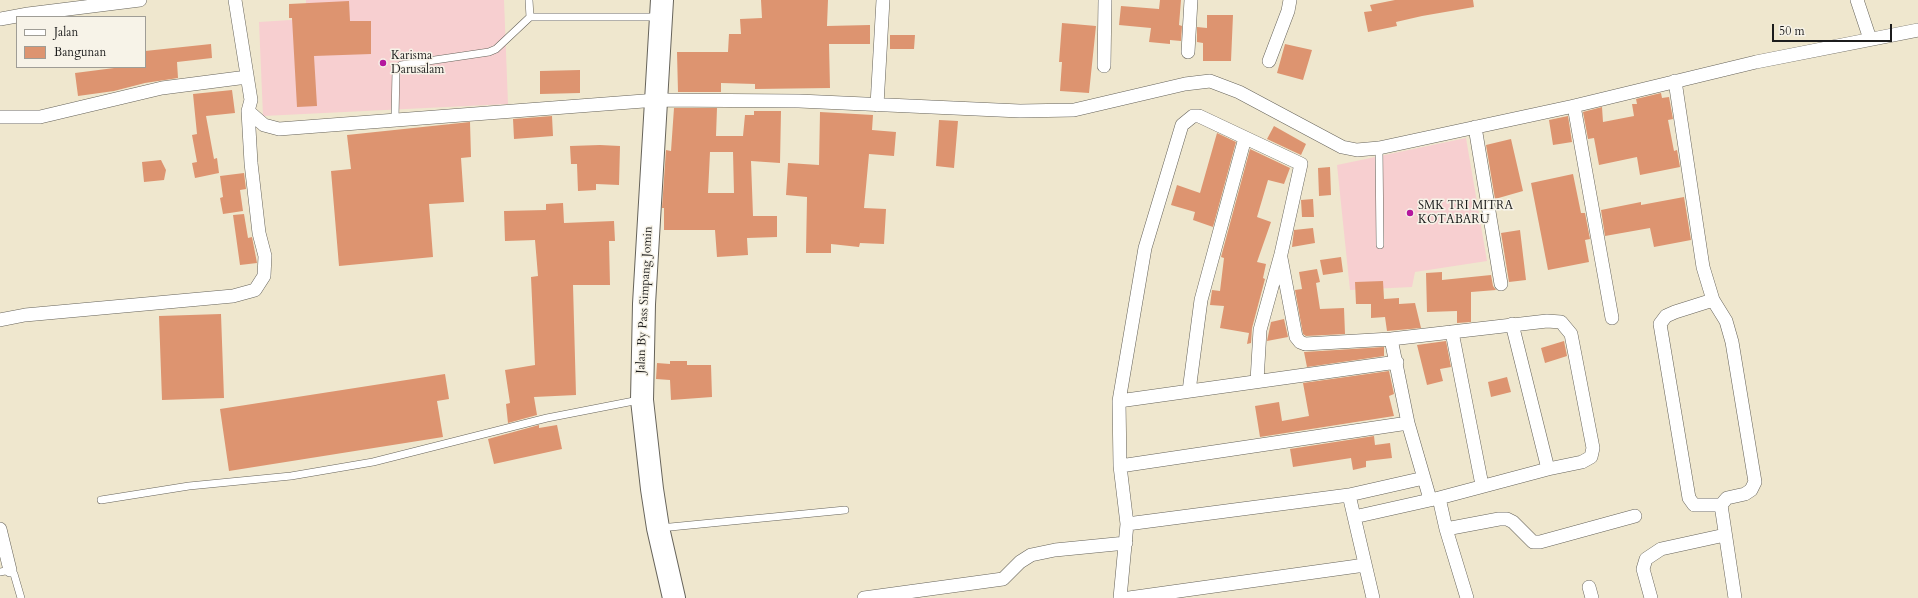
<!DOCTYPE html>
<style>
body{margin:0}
#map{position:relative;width:1918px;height:598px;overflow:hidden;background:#efe7ce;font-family:Cardo,serif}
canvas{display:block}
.legend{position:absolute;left:16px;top:16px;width:130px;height:52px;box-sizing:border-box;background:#f7f3e8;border:1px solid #9f9d96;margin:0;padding:5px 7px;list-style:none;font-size:12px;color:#1c1c1c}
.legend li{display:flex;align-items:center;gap:8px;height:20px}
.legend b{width:20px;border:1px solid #9f9d96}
.scale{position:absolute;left:1772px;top:24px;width:120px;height:18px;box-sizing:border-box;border:2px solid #1c1c1c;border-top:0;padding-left:5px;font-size:12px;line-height:14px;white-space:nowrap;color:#1c1c1c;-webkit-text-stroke:3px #f7f3e8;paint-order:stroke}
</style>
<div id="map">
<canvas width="1918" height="598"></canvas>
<ul class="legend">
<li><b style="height:5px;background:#fff"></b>Jalan</li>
<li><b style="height:11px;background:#dd9470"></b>Bangunan</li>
</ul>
<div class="scale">50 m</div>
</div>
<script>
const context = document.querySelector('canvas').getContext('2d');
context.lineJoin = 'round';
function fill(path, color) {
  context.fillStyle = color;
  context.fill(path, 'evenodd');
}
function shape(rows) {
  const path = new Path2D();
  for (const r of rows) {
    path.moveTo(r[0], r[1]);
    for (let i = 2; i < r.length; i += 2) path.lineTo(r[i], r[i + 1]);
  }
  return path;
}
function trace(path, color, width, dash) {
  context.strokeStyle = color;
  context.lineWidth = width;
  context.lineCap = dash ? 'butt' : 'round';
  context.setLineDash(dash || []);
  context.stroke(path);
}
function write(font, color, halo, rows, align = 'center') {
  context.font = font + ' Cardo,serif';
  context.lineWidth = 3;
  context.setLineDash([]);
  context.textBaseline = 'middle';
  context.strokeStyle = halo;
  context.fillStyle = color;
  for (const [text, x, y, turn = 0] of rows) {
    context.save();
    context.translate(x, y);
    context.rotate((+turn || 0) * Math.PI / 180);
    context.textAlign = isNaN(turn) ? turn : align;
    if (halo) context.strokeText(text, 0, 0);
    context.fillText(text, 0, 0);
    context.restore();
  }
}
fill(shape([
 [306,0,504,0,508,104,263,116,259,22,306,19],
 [1466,138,1487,261,1415,272,1412,287,1350,290,1337,165]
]), '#f7cfd0');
fill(shape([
 [761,0,828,0,827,26,870,25,870,44,829,44,830,88,755,89,755,84,721,83,721,92,678,92,677,52,728,52,729,34,741,34,740,19,762,18],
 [1160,0,1181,0,1179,25,1182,26,1181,41,1170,40,1170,44,1149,42,1151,28,1119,25,1121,6,1159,9],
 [1395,0,1473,0,1474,7,1422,16,1396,22,1397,26,1368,32,1364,12,1372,11,1370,5],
 [349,1,350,21,371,21,371,54,314,56,317,106,297,107,292,18,289,18,289,4],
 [1207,15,1233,15,1231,61,1203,61,1203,43,1197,42,1197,27,1207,28],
 [1062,23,1096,26,1089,93,1060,91,1062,62,1059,62],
 [890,35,915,35,914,49,890,49],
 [211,44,212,58,177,62,178,78,145,83,114,91,78,96,75,73,122,67,145,67,145,51],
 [1285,44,1312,50,1303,80,1277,73],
 [580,70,580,93,540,94,540,71],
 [232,90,235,113,206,116,214,159,217,158,219,173,195,178,192,163,197,162,192,135,197,134,193,94],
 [1661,93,1662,98,1669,97,1673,119,1668,120,1674,151,1677,150,1680,167,1640,175,1637,157,1599,165,1594,138,1588,139,1583,112,1602,107,1603,122,1634,116,1632,104,1637,104,1636,99],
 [674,108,717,108,716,136,743,136,745,115,754,115,754,111,781,111,780,163,751,161,753,216,777,216,777,237,747,238,748,255,717,257,715,230,664,230,664,208,662,208,666,150,671,151],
 [710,152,733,152,734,193,708,193],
 [820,112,873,115,872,130,896,132,894,156,869,154,864,208,886,209,884,244,860,243,859,247,831,244,831,253,806,253,807,197,786,195,788,163,819,165],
 [552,116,553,136,514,139,513,119],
 [1568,116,1572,142,1553,145,1549,120],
 [939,120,958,121,954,168,936,166],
 [470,122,471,157,461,158,464,202,429,204,433,257,339,266,331,171,351,169,347,135],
 [1274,126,1306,144,1301,155,1267,139],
 [1217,133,1236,142,1213,227,1193,220,1195,212,1171,205,1177,185,1200,193],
 [1511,139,1523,191,1495,199,1486,145],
 [600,145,620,146,619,185,596,184,596,190,578,191,577,164,571,164,570,146],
 [1250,149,1290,168,1284,184,1268,180,1257,217,1271,222,1257,262,1266,264,1263,278,1265,279,1252,328,1251,343,1247,344,1249,333,1220,328,1224,306,1210,305,1212,290,1220,291,1224,258,1221,257],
 [161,160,166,170,164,180,144,182,142,162],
 [1330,167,1331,195,1319,196,1318,168],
 [244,173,246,189,240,190,243,211,223,214,220,198,223,197,220,176],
 [1573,174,1581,213,1585,213,1590,239,1585,240,1589,262,1548,270,1531,183],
 [1684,197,1691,240,1654,247,1650,228,1605,236,1601,210,1641,202,1641,205],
 [1313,199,1314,217,1302,217,1301,200],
 [563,203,564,223,614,221,615,241,609,241,610,285,573,285,576,395,534,397,537,415,508,423,506,404,510,403,505,370,535,365,531,277,538,276,535,240,505,241,504,211,546,210,546,204],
 [244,214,248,238,252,237,257,263,240,265,233,215],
 [1313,228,1315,243,1292,247,1294,230],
 [1520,230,1526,280,1509,282,1501,233],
 [1341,257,1343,272,1323,275,1320,260],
 [1317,269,1320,282,1316,283,1320,309,1344,308,1345,334,1306,336,1303,334,1295,290,1302,289,1299,272],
 [1442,272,1442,280,1491,275,1493,286,1496,290,1471,292,1471,322,1457,323,1457,311,1427,312,1426,273],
 [1383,281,1384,299,1399,298,1399,304,1415,303,1421,328,1387,331,1385,317,1371,318,1371,304,1356,304,1355,282],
 [221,314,224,398,162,400,159,316],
 [1284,319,1288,337,1267,341,1271,322],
 [1446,341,1451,367,1440,369,1443,381,1427,385,1417,345],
 [1564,341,1567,356,1545,363,1541,348],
 [1384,347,1384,356,1307,367,1304,352],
 [670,361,687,361,687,365,711,365,712,397,671,400,670,380,656,379,657,363,670,364],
 [1389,371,1394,394,1389,396,1394,416,1260,437,1255,406,1279,402,1282,421,1309,416,1303,383],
 [445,374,449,399,437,401,443,437,229,471,220,409],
 [1507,377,1511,392,1491,397,1488,382],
 [539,425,539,428,557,425,562,449,494,464,488,439],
 [1374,436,1375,445,1390,443,1392,458,1366,461,1366,467,1353,470,1351,458,1293,467,1290,449]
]), '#dd9470');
const service = shape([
 [529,0,530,17],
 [395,119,396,70,401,65,489,52,496,49,530,17,659,17],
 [1379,148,1380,245],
 [101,500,189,486,291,476,373,462,547,418,639,400],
 [660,528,845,510],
 [0,572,10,570,14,574,21,598]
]);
const minor = shape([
 [235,0,251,100,248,111,264,125,279,129,657,100,799,101,1020,111,1074,110,1185,84,1210,81,1239,92,1342,147,1357,150,1379,148,1574,106,1756,62,1918,30],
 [1857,0,1870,39],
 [0,19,28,14,140,0],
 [1188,52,1191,0],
 [1269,61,1288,11,1290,0],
 [1104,66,1105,0],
 [1675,81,1703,267,1713,300,1726,321,1732,342,1755,482,1751,490,1745,494,1727,498,1721,505,1735,598],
 [877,105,883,0],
 [1574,106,1612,318],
 [0,117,40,117,162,88,247,77],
 [1475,127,1501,284],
 [1281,258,1296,337,1300,342,1305,344,1391,339,1547,321,1561,322,1571,334,1593,448,1591,457,1582,462,1548,469,1439,498,1354,517],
 [1713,300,1675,312,1666,316,1660,324,1689,498,1694,505,1721,505],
 [0,320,25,315,233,296,255,290,264,276,265,256,259,233,251,163,248,111],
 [1512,324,1548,469],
 [1452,332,1482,485],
 [1391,339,1408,423,1430,499],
 [1189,391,1201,300,1245,138],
 [1119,401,1397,362],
 [1120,466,1408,423],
 [1349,495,1373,598],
 [1439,498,1446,529,1467,598],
 [1127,524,1349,495,1424,478],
 [0,529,10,570],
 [1446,529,1499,519,1507,519,1513,522,1533,542,1540,542,1635,516],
 [1589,587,1592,598],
 [864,598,1003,579,1020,562,1031,555,1055,550,1126,543],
 [1120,598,1127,524,1120,466,1119,401,1145,248,1182,125,1193,116,1199,116,1301,164,1281,254,1260,330,1257,381],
 [1129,598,1365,565],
 [1651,598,1643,569,1646,559,1661,549,1725,535]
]);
const trunk = shape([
 [662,0,644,304,642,400,652,489,658,528,674,598]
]);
trace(service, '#66635a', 8);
trace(minor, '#66635a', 14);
trace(trunk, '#66635a', 24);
trace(service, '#fff', 7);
trace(minor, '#fff', 13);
trace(trunk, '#fff', 22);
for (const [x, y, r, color] of [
 [383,63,4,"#b5179e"],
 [1410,213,4,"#b5179e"]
]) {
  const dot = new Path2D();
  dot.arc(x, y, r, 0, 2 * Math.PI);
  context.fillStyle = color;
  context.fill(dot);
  trace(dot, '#f7f3e8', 1.5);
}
write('12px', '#1c1c1c', '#f7f3e8', [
 ["Karisma",391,56],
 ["Darusalam",391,70],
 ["SMK TRI MITRA",1418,206],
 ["KOTABARU",1418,220]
], 'left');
write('12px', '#1c1c1c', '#f7f3e8', [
 ["Jalan By Pass Simpang Jomin",645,300,-87]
]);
</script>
